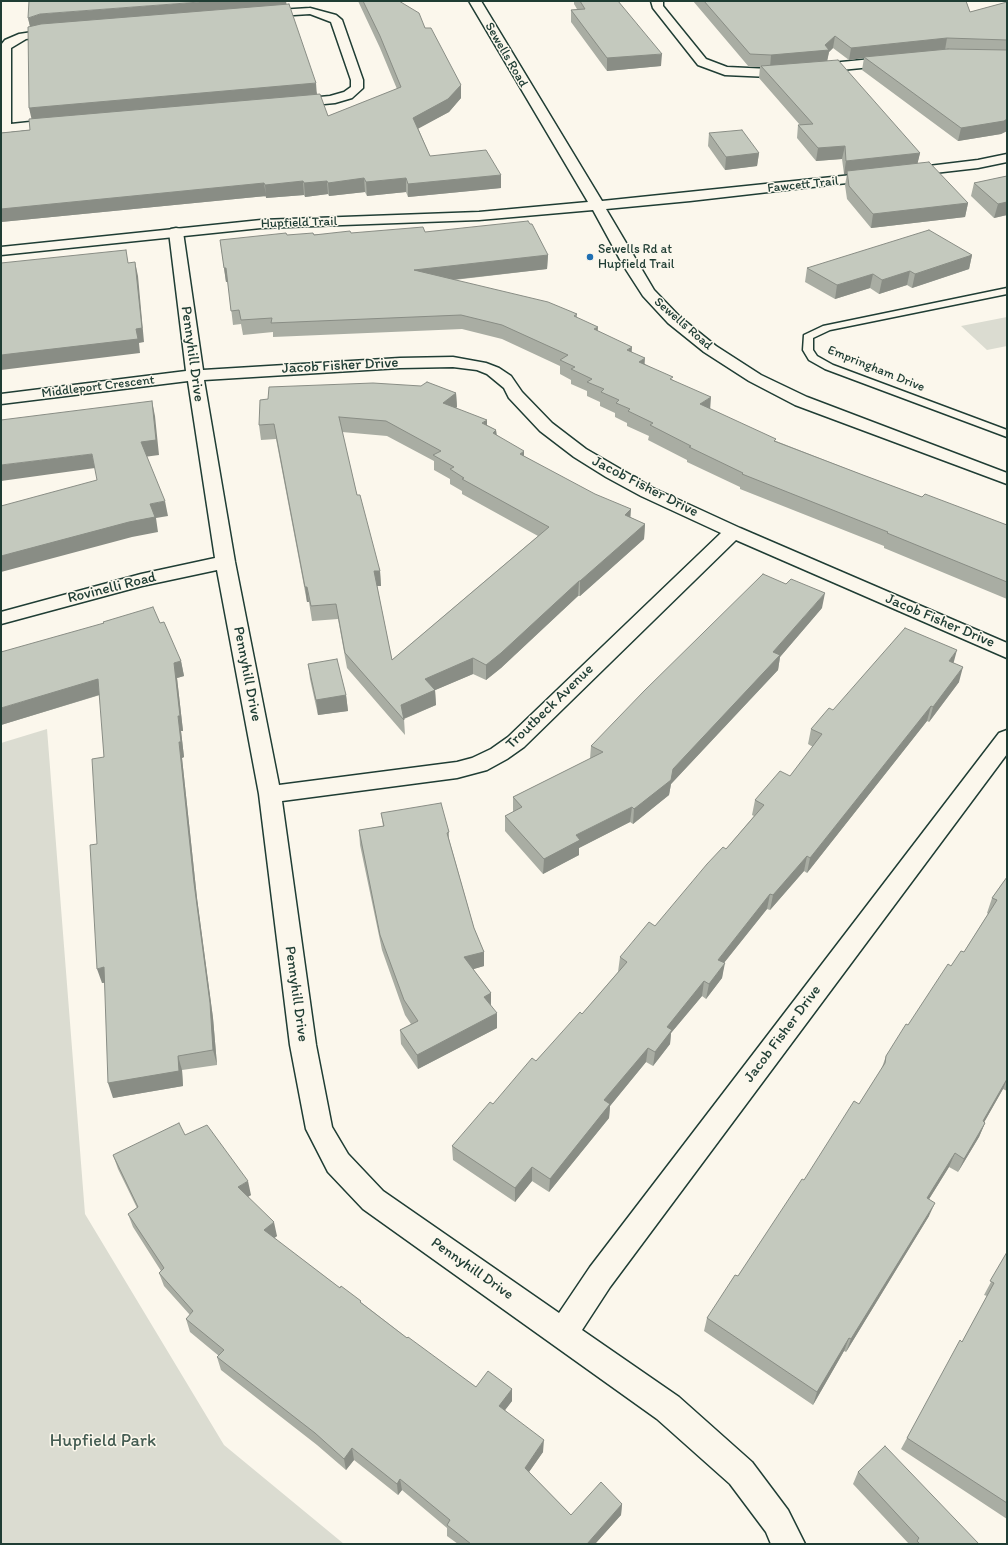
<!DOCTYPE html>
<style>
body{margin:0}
#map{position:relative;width:1008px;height:1545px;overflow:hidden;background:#fbf7ec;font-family:Itim,sans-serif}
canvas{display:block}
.frame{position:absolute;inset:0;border:2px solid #1f3d34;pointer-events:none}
</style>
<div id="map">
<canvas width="1008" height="1545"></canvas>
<div class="frame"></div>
</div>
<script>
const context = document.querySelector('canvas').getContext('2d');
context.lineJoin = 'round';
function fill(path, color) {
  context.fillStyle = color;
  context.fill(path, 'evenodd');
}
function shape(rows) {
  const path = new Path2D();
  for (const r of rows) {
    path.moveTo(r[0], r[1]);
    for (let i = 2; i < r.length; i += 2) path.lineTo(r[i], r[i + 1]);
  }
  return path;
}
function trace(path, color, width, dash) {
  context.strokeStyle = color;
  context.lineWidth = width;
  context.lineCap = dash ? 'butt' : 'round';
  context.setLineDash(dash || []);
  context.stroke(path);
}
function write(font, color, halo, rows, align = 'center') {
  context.font = font + ' Itim,sans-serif';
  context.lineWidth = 3;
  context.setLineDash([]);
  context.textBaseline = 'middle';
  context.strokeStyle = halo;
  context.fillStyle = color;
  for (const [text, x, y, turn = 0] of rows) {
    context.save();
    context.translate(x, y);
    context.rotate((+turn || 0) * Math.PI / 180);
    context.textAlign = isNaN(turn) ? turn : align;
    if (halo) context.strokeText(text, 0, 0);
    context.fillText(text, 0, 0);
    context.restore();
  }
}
fill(shape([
 [1007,317,1007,346,987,350,961,326],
 [47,729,85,1214,224,1445,344,1544,1,1544,1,743]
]), '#dbdcd1');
const lane = shape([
 [1007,288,1007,294,830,330,813,338,813,350,817,356,833,365,1007,430,1007,437,825,369,809,360,803,350,804,335,823,326,1007,288]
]);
const street = shape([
 [651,1,663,1,663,6,706,59,727,67,770,69,892,57,898,61,892,65,770,77,725,75,698,65,653,8,651,1],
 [310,8,336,15,342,20,363,80,363,88,352,98,335,103,292,107,288,106,286,103,288,100,330,96,344,92,351,87,351,80,331,22,310,14,262,17,256,14,262,11,310,8],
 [59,28,65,32,63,34,26,39,11,48,11,124,58,119,64,123,58,127,1,133,1,45,5,40,19,34,59,28],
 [176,228,181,229,183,232,203,370,400,358,453,357,486,363,499,368,511,376,522,392,552,423,586,449,653,488,740,528,1007,643,1007,658,736,540,524,747,507,759,487,770,457,778,282,801,316,1045,332,1127,348,1154,383,1191,559,1313,590,1267,999,733,1007,730,1007,754,610,1287,582,1330,679,1397,752,1462,788,1510,805,1544,771,1544,766,1532,730,1484,657,1419,363,1209,328,1172,306,1129,290,1045,259,794,217,570,142,586,1,624,1,612,141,574,215,558,188,381,1,404,1,394,186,371,169,232,171,229,176,228],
 [453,367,477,370,487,374,504,388,509,398,540,431,574,457,606,477,641,496,721,533,508,737,491,749,472,758,457,762,279,785,235,562,204,380,400,368,453,367]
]);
const secondary = shape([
 [469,1,481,1,602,201,871,173,978,160,1007,154,1007,162,978,168,690,201,606,209,654,290,680,317,716,346,761,375,807,397,1007,473,1007,484,795,405,749,381,704,352,668,323,643,296,623,265,593,210,479,220,261,228,1,255,1,247,261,220,479,212,588,202,469,1]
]);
trace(lane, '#1f3d34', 3);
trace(street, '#1f3d34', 3);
trace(secondary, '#1f3d34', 3);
fill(lane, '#fbf7ec');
fill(street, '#fbf7ec');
fill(secondary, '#fbf7ec');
fill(shape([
 [358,1,399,1,425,28,461,98,449,112,418,128,430,156,501,175,501,188,408,197,406,192,367,196,365,192,329,196,328,194,305,197,304,195,266,198,266,196,1,222,1,133,30,130,32,119,30,27,28,18,286,4,317,94,328,116,397,89,380,48],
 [574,1,618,1,661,66,607,71,571,22,571,10,577,9,574,4],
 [693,1,966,1,970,12,1007,2,1007,131,1001,134,958,141,862,70,864,58,849,60,833,48,829,52,827,60,920,153,917,164,968,203,965,217,871,228,847,199,845,185,847,174,844,174,842,159,816,161,797,138,798,125,800,125,759,78,760,67,749,67],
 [709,133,759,153,757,166,725,170,708,146],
 [1007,176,1007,215,994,218,971,196,974,183],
 [425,232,548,255,547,269,454,280,577,314,577,318,632,352,645,364,673,380,710,409,776,441,863,475,922,497,1007,525,1007,599,884,548,884,546,740,489,740,487,687,462,687,460,648,440,649,436,627,426,627,423,615,417,615,413,600,406,600,402,587,396,587,391,571,384,571,380,560,374,560,366,502,339,462,329,273,337,273,332,243,335,241,324,233,325,228,282,226,282,220,240,287,235],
 [972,255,969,269,912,288,907,285,879,294,870,288,835,299,805,282,807,268],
 [456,393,457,407,456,408,496,430,497,435,524,456,630,517,645,524,644,539,580,596,578,596,501,668,486,680,473,674,435,690,436,705,404,719,405,735,347,668,338,619,312,621,309,602,307,602,276,439,261,440,259,425],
 [342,432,387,436,434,461,434,470,450,479,450,484,462,491,462,494,538,536,392,660,377,586,381,586,380,571,357,495],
 [822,608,780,657,778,670,671,784,669,795,633,824,630,822,579,848,579,855,543,874,505,831,505,816,513,812,513,797,590,759,591,746],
 [103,622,160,623,181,661,184,676,177,678,183,731,181,731,184,757,182,758,197,898,213,1018,217,1065,182,1070,183,1086,113,1098,105,983,102,983,97,844,104,757,100,695,1,725,103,623],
 [953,663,959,682,929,722,927,721,807,873,804,871,770,910,767,909,724,963,722,978,706,999,702,996,671,1033,670,1044,653,1066,646,1062,610,1106,609,1118,549,1192,532,1181,515,1202,453,1160,452,1146,493,1104,582,1014,618,972,620,957,655,926,726,849,754,816,752,815,755,800,790,776,813,747,808,744,811,729,833,710],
 [308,664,346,695,348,711,318,715,310,679],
 [381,813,449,832,449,839,474,928,484,952,484,966,473,969,491,993,491,1006,497,1028,418,1069,401,1044,400,1030,411,1024,405,1015,382,950,360,845,359,830,383,826],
 [1007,877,1007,1091,1003,1089,984,1122,985,1123,979,1137,958,1172,949,1167,929,1199,929,1216,846,1352,844,1351,813,1405,704,1331,707,1318,738,1276,804,1180,859,1104,881,1070,886,1056,951,966,964,952,988,914,987,913,992,898],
 [185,1135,251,1195,248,1197,277,1236,274,1238,340,1288,362,1303,407,1338,476,1387,512,1389,512,1401,505,1410,543,1452,529,1472,571,1515,622,1504,621,1515,595,1544,458,1544,447,1536,447,1528,402,1490,398,1495,354,1460,346,1470,317,1445,221,1370,217,1357,219,1356,190,1332,186,1319,190,1315,164,1286,159,1273,161,1271,133,1227,128,1214,137,1208,118,1169,113,1155],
 [1007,1252,1007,1519,901,1449,907,1438,962,1342,987,1296,984,1295],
 [858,1472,979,1544,909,1544,853,1484]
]), '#a9ada3');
fill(shape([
 [213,1,286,1,287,7,31,30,28,18,40,14],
 [835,36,833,48,829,52,827,62,770,68,771,55,825,45],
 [947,38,945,50,864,57,864,58,849,60,851,48],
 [662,54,661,66,607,71,607,58],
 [316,83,317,96,32,121,29,108],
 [461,85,461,98,449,112,414,131,413,118],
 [1007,119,1007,131,1001,134,958,141,961,128],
 [845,146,842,159,816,161,818,148],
 [759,153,757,166,725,170,726,157],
 [920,153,917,166,847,171,847,174,844,174,846,161],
 [501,175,501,188,408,197,408,184],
 [364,178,365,192,329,196,328,183],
 [406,178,406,192,367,196,366,182],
 [303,181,304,195,266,198,265,185],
 [327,181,328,194,305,197,304,183],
 [264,183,266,196,1,222,1,209],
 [1007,202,1007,215,994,218,998,204],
 [968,203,965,217,871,228,873,214],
 [548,255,547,269,414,284,414,270],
 [972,255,969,269,912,288,915,274],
 [135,262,138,276,144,342,139,343,140,353,1,370,1,355,136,329],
 [224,268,226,268,228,282,226,282],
 [910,271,907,285,879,294,882,280],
 [873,274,870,288,835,299,837,285],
 [598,327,597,341,594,329],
 [632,347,631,361,627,350],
 [645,358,644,372,639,362],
 [456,393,457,407,443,418,443,403],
 [711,397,710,411,700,404],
 [152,401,155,416,159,455,144,457,141,442],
 [487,420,487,434,482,423],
 [496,430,497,445,493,433],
 [524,451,524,466,520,454],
 [92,454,95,468,1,481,1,465],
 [165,501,168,516,156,518,158,532,132,537,1,572,1,556,150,504],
 [631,509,630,524,625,515],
 [645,524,644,539,580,596,580,581],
 [374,571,380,571,381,586,375,586],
 [579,581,578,596,501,668,486,680,486,665],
 [305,587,307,587,309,602,307,602],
 [825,593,822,608,780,657,778,670,671,784,669,795,633,824,634,809,673,769,773,652],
 [957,650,953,665,949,661],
 [473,658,473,674,426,694,425,679],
 [181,661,184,676,177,678,183,731,181,731,184,757,182,758,197,898,213,1018,217,1065,213,1050,194,883,179,742,178,716,174,663],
 [963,667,959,682,929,722,933,707],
 [98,679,102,694,1,725,1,708],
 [435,690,436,705,403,719,401,705],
 [346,695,348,711,318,715,316,700],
 [931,706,927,721,807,873,810,858],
 [632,807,630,822,579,848,579,855,543,874,544,859,576,835],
 [807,856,804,871,770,910,773,895],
 [770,894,767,909,715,974,718,960],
 [484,952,484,966,464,972,464,957],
 [725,963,722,978,706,999,709,984],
 [104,967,109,982,102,983,97,969],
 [704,981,702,996,671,1033,670,1044,653,1066,655,1052,667,1027],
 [491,993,491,1008,484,997],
 [497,1013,497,1028,418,1069,417,1055],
 [648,1048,646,1062,610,1106,609,1118,549,1192,550,1179,604,1100],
 [178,1056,182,1070,183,1086,113,1098,108,1083],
 [1007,1079,1003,1089,977,1135,983,1121],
 [985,1123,979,1137,958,1172,964,1159],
 [955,1153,949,1167,921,1212,927,1198],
 [532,1167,532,1181,515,1202,515,1188],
 [248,1181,251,1195,241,1201,238,1187],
 [935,1203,929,1216,846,1352,851,1339],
 [274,1222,277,1236,267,1244,264,1230],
 [849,1338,844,1351,813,1405,817,1392],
 [512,1389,512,1401,499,1418,499,1406],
 [544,1440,543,1452,524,1479,525,1468],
 [352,1448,354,1460,346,1470,344,1459],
 [400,1479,402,1490,398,1495,397,1484],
 [622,1504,621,1515,595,1544,587,1544]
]), '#898d85');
const building = shape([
 [29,1,213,1,40,14,28,18,29,1],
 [363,1,399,1,419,13,425,28,431,28,461,85,448,99,413,118,430,156,486,150,501,175,408,184,406,178,366,182,364,178,328,183,327,181,304,183,303,181,265,185,264,183,1,209,1,133,30,130,29,119,320,94,328,116,401,87,380,36,363,1],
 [580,1,618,1,662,54,607,58,571,10,585,9,580,1],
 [704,1,966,1,970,12,1007,2,1007,40,947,38,851,48,835,36,825,45,829,50,771,55,750,54,704,1],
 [289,4,316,83,29,108,28,27,41,24,289,4],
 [948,49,1007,50,1007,119,1004,121,961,128,864,57,948,49],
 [838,60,920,153,846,161,845,146,818,148,798,125,813,124,761,66,838,60],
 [742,130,759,153,726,157,709,133,742,130],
 [929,162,968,203,873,214,849,186,847,171,929,162],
 [1007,176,1007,202,998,204,974,183,1002,177,1007,176],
 [528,221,530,224,532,224,548,255,414,270,548,302,577,314,574,316,598,327,594,329,632,347,627,350,645,358,639,362,673,377,670,379,711,397,700,404,776,439,774,441,863,475,922,497,925,494,1007,525,1007,582,887,533,888,532,742,474,743,473,689,447,691,446,650,425,653,423,628,411,630,409,616,403,619,400,601,392,604,389,587,382,592,379,571,369,575,367,560,360,568,355,502,325,461,315,271,323,272,318,241,320,239,310,231,311,226,268,224,268,220,240,286,233,287,235,313,233,314,235,350,231,351,233,423,227,425,232,528,221],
 [929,230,972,255,915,274,910,271,882,280,873,274,837,285,807,268,929,230],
 [126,250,128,263,135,262,142,328,136,329,138,339,1,355,1,263,126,250],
 [427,382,456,393,443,403,487,420,482,423,496,430,493,433,524,451,520,454,595,494,631,509,625,515,645,524,580,581,579,581,501,653,486,665,473,658,425,679,435,690,401,705,404,720,345,653,336,604,311,606,307,587,305,587,274,424,259,425,260,400,268,399,269,387,373,383,421,386,427,382],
 [339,417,386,421,441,451,433,455,454,467,450,469,464,478,462,479,549,527,392,660,374,571,380,571,360,495,357,495,339,417],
 [152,401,156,440,141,442,165,501,150,504,155,517,129,522,1,556,1,506,97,480,92,454,1,465,1,420,152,401],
 [763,574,786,584,791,579,825,593,773,652,780,655,673,769,671,780,634,809,632,807,576,835,580,840,544,859,505,816,522,807,513,797,603,752,591,746,644,691,763,574],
 [153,607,160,623,164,622,181,661,174,663,180,716,178,716,181,742,179,742,194,883,210,1003,213,1050,178,1056,179,1071,108,1083,104,967,97,969,90,845,97,844,92,759,104,757,98,679,1,708,1,652,104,623,103,622,153,607],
 [905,628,957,650,949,661,963,667,933,707,931,706,810,858,807,856,773,895,770,894,718,960,725,963,709,984,704,981,667,1027,672,1030,655,1052,648,1048,604,1100,610,1104,550,1179,532,1167,515,1188,452,1146,490,1102,493,1104,532,1058,536,1061,580,1012,582,1014,627,962,620,957,649,922,655,926,707,864,723,847,726,849,764,805,755,800,780,771,790,776,822,734,811,729,829,708,833,710,905,628],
 [337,659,346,695,316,700,308,664,337,659],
 [441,803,449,832,447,833,474,928,484,952,464,957,491,993,484,997,497,1013,417,1055,400,1030,418,1021,404,1000,380,935,359,830,384,826,381,813,441,803],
 [1007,877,1007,1079,983,1121,985,1123,964,1159,955,1153,927,1198,935,1203,851,1339,849,1338,817,1392,707,1318,735,1275,738,1276,802,1179,804,1180,854,1101,859,1104,885,1063,886,1056,906,1024,908,1025,948,964,951,966,961,951,964,952,997,900,992,898,1007,877],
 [179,1123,185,1135,207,1125,248,1181,238,1187,274,1222,264,1230,340,1288,341,1286,361,1301,360,1302,407,1338,408,1337,476,1387,488,1371,512,1389,499,1406,544,1440,525,1468,571,1515,601,1482,622,1504,587,1544,471,1544,447,1525,450,1520,400,1479,397,1484,352,1448,344,1459,315,1433,217,1357,224,1350,186,1319,193,1311,159,1273,164,1268,128,1214,138,1207,113,1155,179,1123],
 [1007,1252,1007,1503,907,1438,960,1340,962,1342,994,1283,990,1281,1007,1252],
 [885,1446,979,1544,920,1544,917,1541,919,1538,858,1472,885,1446]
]);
fill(building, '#c4c9be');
trace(building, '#898d85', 1);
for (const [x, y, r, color] of [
 [590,257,4,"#1f6fb2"]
]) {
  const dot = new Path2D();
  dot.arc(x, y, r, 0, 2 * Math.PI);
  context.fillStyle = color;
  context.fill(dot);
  trace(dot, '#fbf7ec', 1.5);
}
write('13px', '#1f3d34', '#fbf7ec', [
 ["Sewells Road",506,55,60],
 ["Fawcett Trail",803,185,-6],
 ["Hupfield Trail",299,223,-2],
 ["Sewells Road",683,324,41],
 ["Empringham Drive",876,369,22],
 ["Middleport Crescent",98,387,-7]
]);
write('13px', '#1f3d34', '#fbf7ec', [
 ["Sewells Rd at",598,250],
 ["Hupfield Trail",598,265]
], 'left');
write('15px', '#1f3d34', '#fbf7ec', [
 ["Pennyhill Drive",192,354,82],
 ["Jacob Fisher Drive",340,366,-3],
 ["Jacob Fisher Drive",645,487,27],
 ["Rovinelli Road",112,588,-14],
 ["Jacob Fisher Drive",940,621,23],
 ["Pennyhill Drive",247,674,79],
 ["Troutbeck Avenue",550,707,-44],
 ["Pennyhill Drive",296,994,82],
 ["Jacob Fisher Drive",783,1034,-53],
 ["Pennyhill Drive",472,1269,35]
]);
write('18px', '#455d53', '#fbf7ec', [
 ["Hupfield Park",103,1441]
]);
</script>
